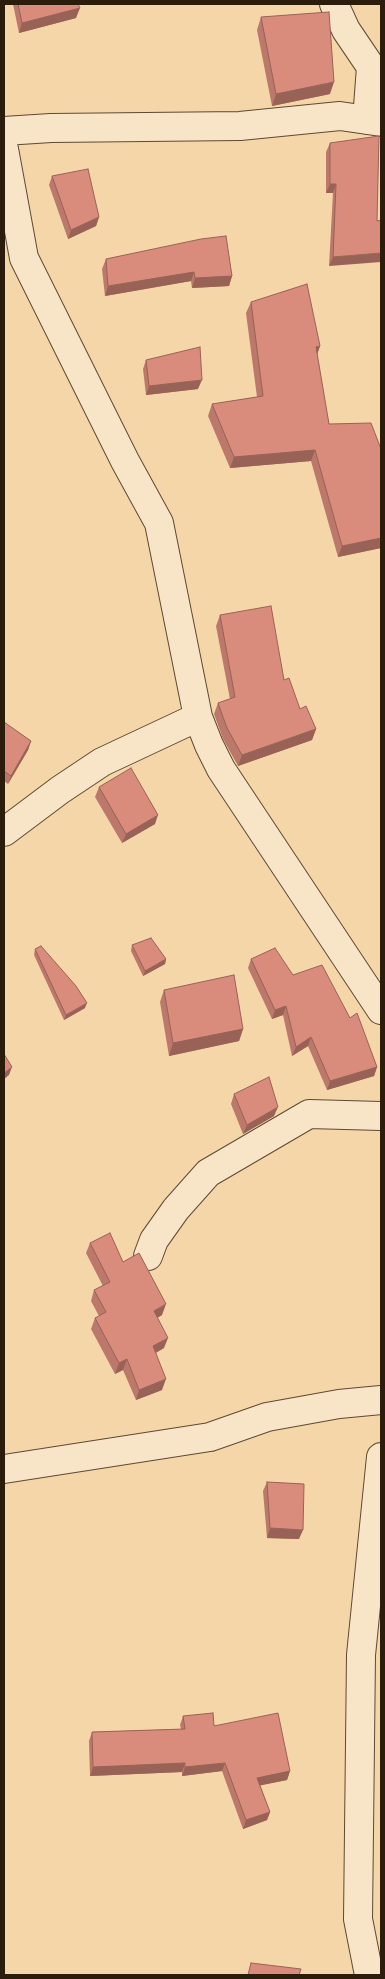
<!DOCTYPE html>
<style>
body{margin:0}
#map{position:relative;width:385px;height:1979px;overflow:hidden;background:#f4d6a9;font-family:"EB Garamond",serif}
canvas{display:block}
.frame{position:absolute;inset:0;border:5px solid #2c1c0b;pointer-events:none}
</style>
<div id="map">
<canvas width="385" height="1979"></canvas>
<div class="frame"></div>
</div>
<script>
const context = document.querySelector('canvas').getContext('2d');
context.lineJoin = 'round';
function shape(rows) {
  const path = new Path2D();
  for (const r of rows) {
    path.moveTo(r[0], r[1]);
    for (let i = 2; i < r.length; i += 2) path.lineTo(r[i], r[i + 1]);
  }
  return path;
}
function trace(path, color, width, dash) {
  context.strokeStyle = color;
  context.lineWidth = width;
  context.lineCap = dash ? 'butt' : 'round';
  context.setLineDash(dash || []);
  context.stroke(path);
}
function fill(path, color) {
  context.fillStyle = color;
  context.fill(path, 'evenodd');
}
const minor = shape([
 [334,4,346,30,371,67,367,120],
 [4,131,51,128,240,126,340,116,381,122],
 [4,149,24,258,125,461,159,523,198,717,209,745,221,769,381,1010],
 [4,832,60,790,102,762,198,717],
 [148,1256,154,1240,176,1209,208,1173,309,1114,381,1116],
 [4,1469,210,1437,267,1417,339,1404,381,1400],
 [369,1975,358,1919,361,1655,381,1457]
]);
trace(minor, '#5e4a32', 30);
trace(minor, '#f8e4c7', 28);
fill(shape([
 [13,4,78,4,76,18,19,33],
 [261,17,330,94,272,106,257,30],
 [330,143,377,221,329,266,333,193,326,193,326,152],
 [52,176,99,217,96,226,68,239,49,185],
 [106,259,232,276,229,286,192,288,191,281,105,296,102,269],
 [251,302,320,346,317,355,329,424,381,449,381,548,338,557,311,461,230,468,208,416,212,404,257,397,246,313],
 [146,360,198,389,146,395,143,369],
 [220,615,284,680,300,709,316,729,312,740,238,766,223,739,214,714,218,703,230,699,216,626],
 [4,722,31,741,28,750,8,784,4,781],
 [99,787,155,824,122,843,95,797],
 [132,945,166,959,165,964,143,976,131,951],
 [35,949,85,1008,64,1020,34,955],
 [251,959,293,975,350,1018,377,1067,374,1076,327,1090,308,1046,292,1056,283,1015,272,1019,248,968],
 [164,990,243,1029,239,1041,169,1056,160,1002],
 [234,1094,274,1116,243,1134,231,1104],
 [90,1243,123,1262,162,1315,157,1318,164,1348,156,1353,162,1390,136,1400,123,1370,115,1374,91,1329,95,1318,99,1316,91,1301,94,1290,103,1286,86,1253],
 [267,1482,299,1539,267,1538,263,1491],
 [183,1716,214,1726,290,1771,287,1780,260,1785,270,1812,267,1820,243,1829,222,1771,182,1776,182,1772,90,1776,89,1741,92,1732,181,1729,180,1725]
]), '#bb786b');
fill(shape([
 [80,8,76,18,19,33,22,23],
 [334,82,330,94,272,106,276,94],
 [330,184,336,184,333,193,326,193],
 [99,217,96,226,68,239,71,230],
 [381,253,381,262,329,266,333,257],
 [194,272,191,281,105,296,108,286],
 [232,276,229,286,192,288,195,278],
 [320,346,316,357,316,347],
 [202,380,198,389,146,395,149,386],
 [315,450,311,461,230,468,234,457],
 [381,538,381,548,338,557,342,546],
 [316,729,312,740,238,766,242,755],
 [31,741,28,750,8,784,11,776],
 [158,815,155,824,122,843,126,834],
 [166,959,165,964,143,976,145,971],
 [87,1003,85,1008,64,1020,66,1015],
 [286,1006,283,1015,272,1019,275,1010],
 [243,1029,239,1041,169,1056,173,1043],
 [311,1037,308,1046,292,1056,296,1047],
 [12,1067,9,1075,4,1079,4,1073],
 [377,1067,374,1076,327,1090,330,1081],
 [278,1107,274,1116,243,1134,247,1125],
 [166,1304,162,1315,150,1322,154,1311],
 [168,1338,164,1348,149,1356,153,1346],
 [127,1359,123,1370,115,1374,119,1363],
 [166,1379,162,1390,136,1400,139,1390],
 [270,1528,303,1530,299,1539,267,1538],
 [185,1763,182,1772,90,1776,93,1767],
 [225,1763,222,1771,182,1776,185,1767],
 [290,1771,287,1780,253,1787,257,1778],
 [270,1812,267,1820,243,1829,246,1820]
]), '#986257');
const building = shape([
 [18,4,78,4,80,8,22,23,18,4],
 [329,12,334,82,276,94,261,17,329,12],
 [379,136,377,221,381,220,381,253,333,257,336,184,330,184,330,143,379,136],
 [88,169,99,217,71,230,52,176,88,169],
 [226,236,232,276,195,278,194,272,108,286,106,259,201,239,226,236],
 [307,284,320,346,316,347,329,424,371,423,381,449,381,538,342,546,315,450,234,457,212,404,263,396,251,302,307,284],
 [200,347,202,380,149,386,146,360,200,347],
 [271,606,284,680,289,678,300,709,306,706,316,729,242,755,227,728,218,703,235,697,220,615,271,606],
 [4,722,31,741,11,776,4,771,4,722],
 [131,768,158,815,126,834,99,787,131,768],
 [151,938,166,959,145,971,132,945,151,938],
 [41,946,76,986,87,1003,66,1015,35,949,41,946],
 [275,948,293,975,322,965,350,1018,357,1013,377,1067,330,1081,311,1037,296,1047,286,1006,275,1010,251,959,275,948],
 [234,975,243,1029,173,1043,164,990,234,975],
 [4,1054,12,1067,4,1073,4,1054],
 [269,1077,278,1107,247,1125,234,1094,269,1077],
 [110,1233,123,1262,139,1253,166,1304,154,1311,168,1338,153,1346,166,1379,139,1390,127,1359,119,1363,95,1318,106,1312,94,1290,110,1282,90,1243,110,1233],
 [267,1482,304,1484,303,1530,270,1528,267,1482],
 [213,1713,214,1726,278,1713,290,1771,257,1778,270,1812,246,1820,225,1763,185,1767,185,1763,93,1767,92,1732,185,1729,183,1716,213,1713],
 [251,1963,301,1969,299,1975,248,1975,251,1963]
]);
fill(building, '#d98c7c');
trace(building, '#986257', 1);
</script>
